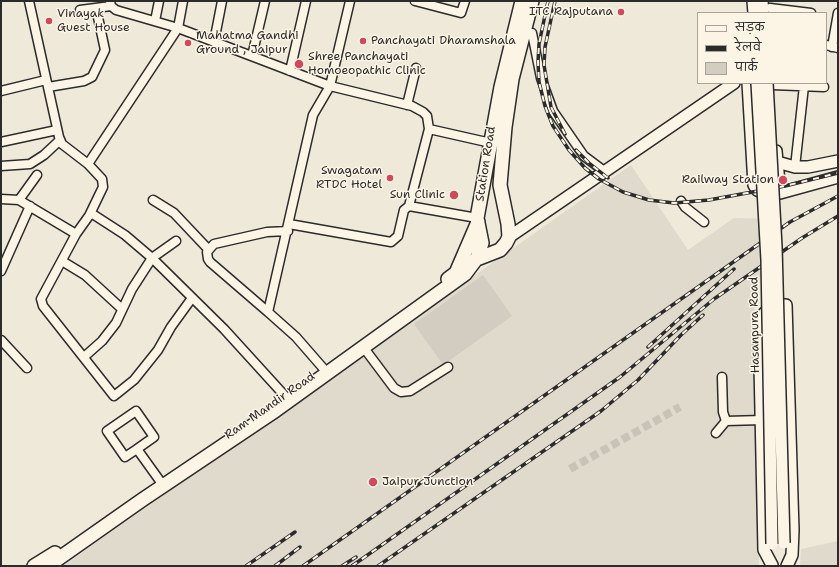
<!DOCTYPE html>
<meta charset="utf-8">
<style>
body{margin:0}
#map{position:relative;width:839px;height:567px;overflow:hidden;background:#efe9da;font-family:"Shantell Sans","Playpen Sans Deva",sans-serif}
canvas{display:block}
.frame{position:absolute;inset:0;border:2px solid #2b2b2b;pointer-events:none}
.legend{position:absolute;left:697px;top:12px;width:130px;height:72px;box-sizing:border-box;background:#fcf5e5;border:1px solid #a8a49b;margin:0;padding:5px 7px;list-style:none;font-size:12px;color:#2b2b2b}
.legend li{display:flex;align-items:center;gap:8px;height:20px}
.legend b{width:20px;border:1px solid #a8a49b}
</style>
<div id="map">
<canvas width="839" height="567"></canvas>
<div class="frame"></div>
<ul class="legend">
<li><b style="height:5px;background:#fcf5e5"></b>सड़क</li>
<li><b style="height:5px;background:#2b2b2b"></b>रेलवे</li>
<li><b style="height:11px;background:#d2cdc0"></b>पार्क</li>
</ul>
</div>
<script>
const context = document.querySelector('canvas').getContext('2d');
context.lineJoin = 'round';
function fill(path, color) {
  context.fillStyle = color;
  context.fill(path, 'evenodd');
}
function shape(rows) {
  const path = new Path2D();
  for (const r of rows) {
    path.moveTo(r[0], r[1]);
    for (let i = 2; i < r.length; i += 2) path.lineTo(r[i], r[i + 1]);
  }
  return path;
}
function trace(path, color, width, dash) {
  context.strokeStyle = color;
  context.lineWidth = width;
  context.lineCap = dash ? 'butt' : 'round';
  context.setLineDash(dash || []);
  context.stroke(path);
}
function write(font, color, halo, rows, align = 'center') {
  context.font = font + ' "Shantell Sans",sans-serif';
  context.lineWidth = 3;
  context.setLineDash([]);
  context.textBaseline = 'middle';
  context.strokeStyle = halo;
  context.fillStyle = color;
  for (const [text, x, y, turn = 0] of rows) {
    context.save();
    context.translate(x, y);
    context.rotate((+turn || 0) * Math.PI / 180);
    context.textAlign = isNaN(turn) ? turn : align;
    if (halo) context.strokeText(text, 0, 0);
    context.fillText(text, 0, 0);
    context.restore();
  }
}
fill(shape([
 [631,165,688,250,734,218,781,219,784,261,754,283,759,566,63,566],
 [838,541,838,566,800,566,801,549]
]), '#e0dacc');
fill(shape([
 [483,275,512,316,443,365,414,324]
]), '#d2cdc0');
trace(shape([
 [570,469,680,407]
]), '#c8c3b7', 8, [8, 4]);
const street = shape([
 [29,1,59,137,62,144,88,164,102,179,103,187,89,216],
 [110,1,111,6,116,10,178,28,330,86,412,106,423,112,427,116,429,129,409,206],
 [415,1,461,13,465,1],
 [770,8,811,13],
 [80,10,111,6],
 [155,21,159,1],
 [532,33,541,78,553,111,584,156,604,171],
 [214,42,222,1],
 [826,45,838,48],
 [832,47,838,13],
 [252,56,265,1],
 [290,71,306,1],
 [772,85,824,87],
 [48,87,84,81,92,77,105,50,96,8],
 [1,91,46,80],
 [407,105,416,68],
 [429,129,491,143],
 [1,142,57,130],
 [88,164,178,28,183,1],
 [1,166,30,164,44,155,60,140],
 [795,167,804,86],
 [1,199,19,200,76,234],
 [19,200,37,175],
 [153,200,174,213,208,249],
 [681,201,685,207,704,222],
 [289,224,391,242,398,236,404,210,409,206,477,218],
 [62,261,85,275,122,309],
 [1,271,30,206],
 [192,298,171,327,158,350,134,380,114,396,43,306,41,299,76,234,91,213,125,235,152,258,224,329,285,396],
 [268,312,210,262,208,259,207,252,214,244,267,232,288,231],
 [1,340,27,368],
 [364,348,394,388,401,392,410,391,448,367],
 [84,357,102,341,116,323,132,289,152,258,176,241],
 [323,368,296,337,268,312,313,115,330,86,350,1],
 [722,377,723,412,726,421],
 [716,433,726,421,762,420],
 [137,449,154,437,136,411,107,431,125,457,137,449,160,481]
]);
const secondary = shape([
 [753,1,754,13],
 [762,1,763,13],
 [748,83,754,185,757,190,766,193,780,193,838,177],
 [776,151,780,193],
 [777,162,795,167,808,167,838,161],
 [509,237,734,83],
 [772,565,764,550,759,319,772,305,786,305,793,530,792,555,787,566]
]);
const primary = shape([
 [477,259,500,250,506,243,509,237,508,224,500,185,505,127,512,79,532,1],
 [448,279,456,273,478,222],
 [34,566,55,553],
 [48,566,142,500,276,410,465,274,477,258,482,243,477,218,501,87,522,1]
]);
trace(street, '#2b2b2b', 11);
trace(secondary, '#2b2b2b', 14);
trace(primary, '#2b2b2b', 16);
trace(street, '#fcf5e5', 8);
trace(secondary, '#fcf5e5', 11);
trace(primary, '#fcf5e5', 13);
const rail = shape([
 [548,1,539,44,538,62,539,82,545,106,553,126,569,150,585,168,599,179,623,192,649,200,674,203,709,200,785,186,838,173],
 [555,1,545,47,544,65,551,107,565,134],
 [576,150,589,163,608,178],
 [648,347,734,269],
 [246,566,295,532],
 [275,566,300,547],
 [303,566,790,222,838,196],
 [342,566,356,557],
 [352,566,620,377,714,299,802,238,838,216],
 [378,566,601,411,638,380,681,335,703,315]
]);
trace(rail, '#2b2b2b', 3.5);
trace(rail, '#fcf5e5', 2, [6]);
const secondaryBridge = shape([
 [757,83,767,260,772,544],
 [767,83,776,247,784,543]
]);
trace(secondaryBridge, '#2b2b2b', 14, []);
trace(secondaryBridge, '#fcf5e5', 11);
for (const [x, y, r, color] of [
 [621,12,4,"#d1495b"],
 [49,21,4,"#d1495b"],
 [363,41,4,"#d1495b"],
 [188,43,4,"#d1495b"],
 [299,64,5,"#d1495b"],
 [390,178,4,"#d1495b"],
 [783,180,5,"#d1495b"],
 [454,195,5,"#d1495b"],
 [373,482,5,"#d1495b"]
]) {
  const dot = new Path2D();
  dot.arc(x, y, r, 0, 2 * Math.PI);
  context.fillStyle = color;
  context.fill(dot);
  trace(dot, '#fcf5e5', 1.5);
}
write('12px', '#2b2b2b', '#fcf5e5', [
 ["ITC Rajputana",613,12,"right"],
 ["Vinayak",57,14],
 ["Guest House",57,28],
 ["Mahatma Gandhi",196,36],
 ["Ground , Jaipur",196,50],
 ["Panchayati Dharamshala",371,41],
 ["Shree Panchayati",308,57],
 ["Homoeopathic Clinic",308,71],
 ["Swagatam",382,171,"right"],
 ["RTDC Hotel",382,185,"right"],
 ["Railway Station",774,180,"right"],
 ["Sun Clinic",445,195,"right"],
 ["Jaipur Junction",382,482]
], 'left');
write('12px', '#2b2b2b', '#fcf5e5', [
 ["Station Road",486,164,-81],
 ["Hasanpura Road",755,325,-91],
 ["Ram Mandir Road",270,406,-35]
]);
</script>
